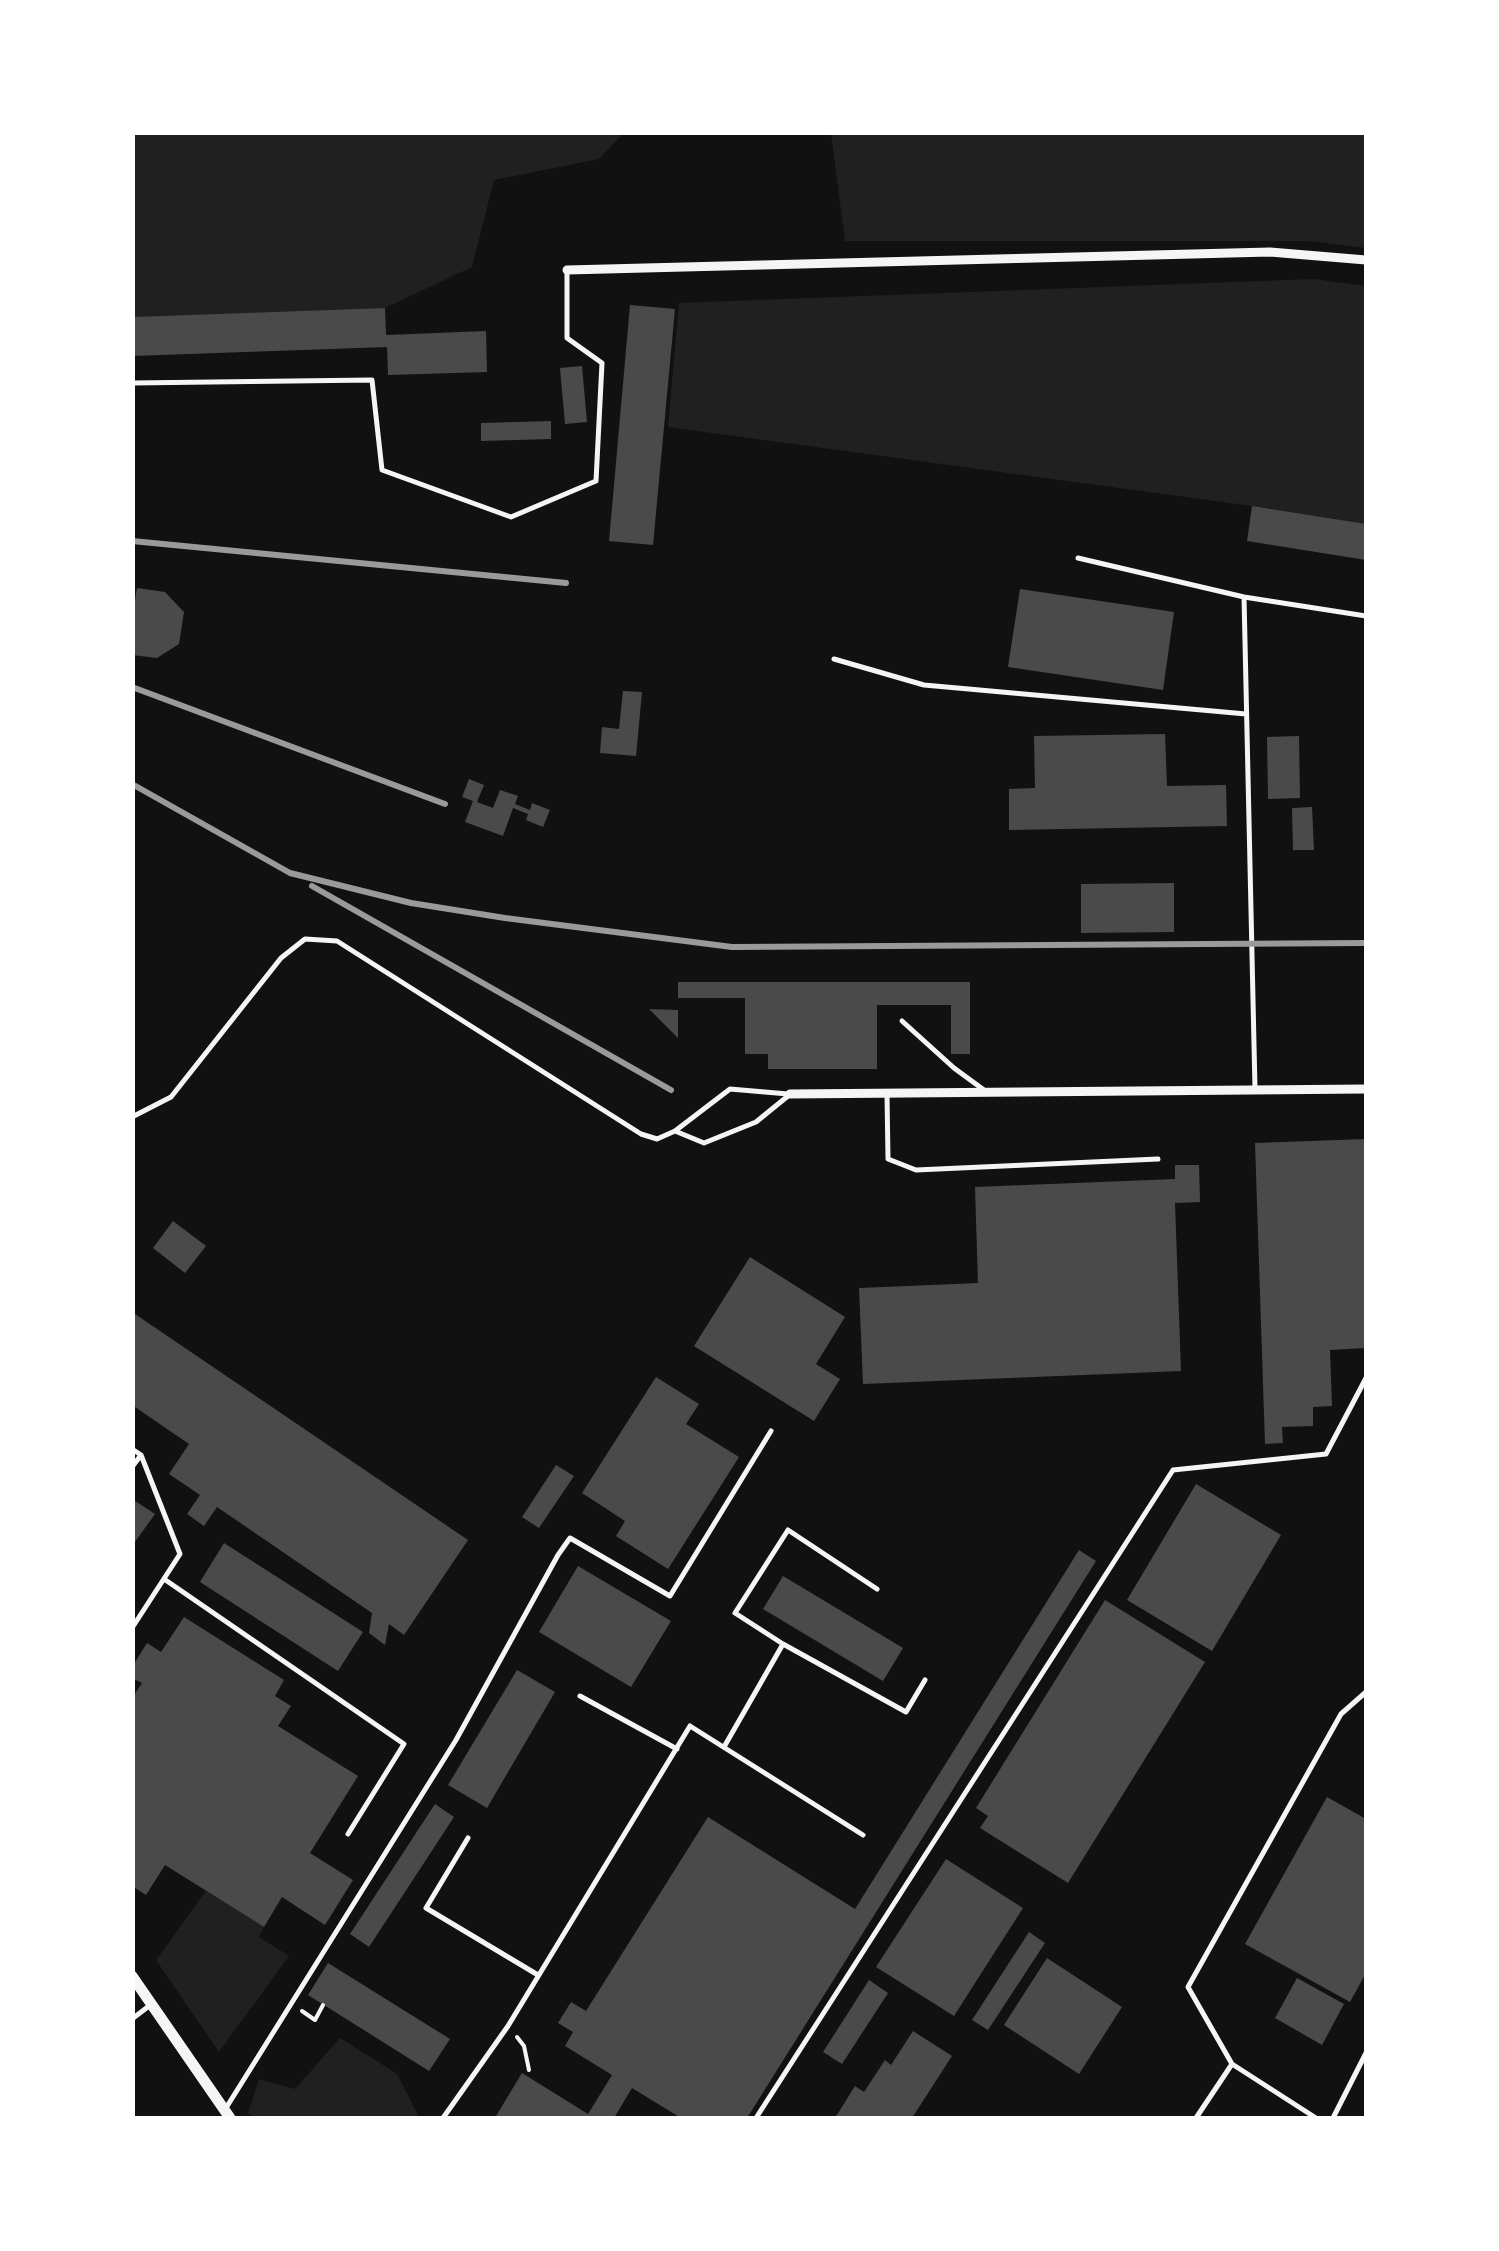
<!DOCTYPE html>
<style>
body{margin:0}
#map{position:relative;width:1499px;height:2251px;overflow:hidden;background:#111;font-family:"Fira Sans Condensed",sans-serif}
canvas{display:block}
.frame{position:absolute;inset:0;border:135px solid #fff;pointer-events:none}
</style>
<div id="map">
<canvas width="1499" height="2251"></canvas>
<div class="frame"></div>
</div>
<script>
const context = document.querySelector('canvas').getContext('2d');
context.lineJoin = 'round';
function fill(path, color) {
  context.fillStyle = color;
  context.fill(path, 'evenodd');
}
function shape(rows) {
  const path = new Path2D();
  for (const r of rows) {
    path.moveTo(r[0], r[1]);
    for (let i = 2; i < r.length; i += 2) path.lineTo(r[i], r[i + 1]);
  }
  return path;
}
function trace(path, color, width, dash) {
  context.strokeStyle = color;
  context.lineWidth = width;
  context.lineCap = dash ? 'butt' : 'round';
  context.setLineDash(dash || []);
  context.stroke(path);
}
fill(shape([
 [132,133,624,133,599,159,494,180,472,267,385,308,133,317],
 [831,133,1366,133,1366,248,1309,241,845,241],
 [1314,279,1366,286,1366,524,1252,506,668,427,679,303],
 [206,1891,264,1927,259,1937,289,1956,219,2052,156,1960],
 [340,2038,397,2074,418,2115,416,2118,253,2118,248,2113,259,2079,295,2089]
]), '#202020');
fill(shape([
 [630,305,675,309,653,545,609,541],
 [385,308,386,335,486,331,487,372,388,375,387,347,132,356,132,317],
 [582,366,587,422,565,424,560,368],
 [551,421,551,439,481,441,481,423],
 [1252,506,1366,524,1366,560,1247,541],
 [137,588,165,592,184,612,179,644,157,658,132,655,132,617],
 [1020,589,1174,612,1163,690,1008,667],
 [623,691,642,692,636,756,600,753,602,727,619,729],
 [1165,734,1167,786,1226,785,1227,826,1009,830,1009,789,1035,788,1034,736],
 [1299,736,1300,798,1268,799,1267,737],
 [469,779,484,785,477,802,493,808,500,790,518,796,515,804,530,810,532,803,550,810,543,827,526,820,528,814,513,808,503,836,465,822,473,801,462,797],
 [1312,807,1314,850,1293,850,1292,808],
 [1174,883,1174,932,1081,933,1081,884],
 [678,982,970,982,970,1054,951,1054,951,1005,877,1005,877,1069,768,1069,768,1054,745,1054,745,998,678,998],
 [649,1009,678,1010,678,1038],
 [1366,1139,1366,1348,1330,1350,1332,1406,1313,1407,1313,1426,1282,1427,1283,1443,1265,1444,1255,1143],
 [1175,1165,1199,1165,1200,1202,1175,1203,1181,1371,863,1384,859,1288,978,1283,975,1187,1175,1179],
 [173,1221,206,1246,185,1273,153,1248],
 [750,1257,845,1317,816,1364,840,1379,814,1421,694,1346],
 [132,1312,468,1540,404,1635,389,1624,385,1645,369,1633,372,1613,217,1507,204,1526,187,1514,200,1495,169,1474,189,1444,132,1405],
 [656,1377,699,1404,686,1424,739,1457,668,1569,616,1536,625,1521,582,1493],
 [556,1465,574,1476,539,1528,522,1517],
 [1196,1484,1281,1535,1212,1651,1127,1600],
 [132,1499,155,1514,132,1546],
 [224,1543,363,1632,338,1671,200,1582],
 [1079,1550,1096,1561,747,2118,681,2118,632,2088,614,2118,500,2118,496,2116,522,2073,588,2114,612,2075,565,2046,573,2032,558,2023,571,2002,586,2011,708,1817,855,1909],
 [578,1566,671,1621,631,1687,539,1632],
 [783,1576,903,1648,883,1681,763,1609],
 [1105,1600,1205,1662,1068,1883,980,1828,988,1816,976,1808],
 [184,1617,284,1680,275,1696,291,1706,278,1726,358,1776,310,1853,353,1880,325,1925,282,1897,264,1927,165,1865,146,1895,132,1886,132,1698,142,1683,132,1678,132,1667,147,1643,161,1652],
 [517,1670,555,1692,487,1808,448,1785],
 [1327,1797,1366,1819,1366,1973,1350,2002,1245,1944],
 [435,1804,454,1817,369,1947,350,1934],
 [946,1859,1023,1908,954,2016,876,1967],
 [1029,1932,1045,1943,988,2030,972,2020],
 [1047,1958,1122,2007,1079,2074,1004,2025],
 [328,1963,450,2039,429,2071,308,1995],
 [1297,1978,1344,2004,1322,2045,1275,2018],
 [869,1980,888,1993,842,2064,823,2052],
 [913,2031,952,2056,912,2118,835,2118,855,2086,864,2092,885,2060,891,2065]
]), '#4a4a4a');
trace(shape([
 [302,2011,315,2020,323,2005],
 [517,2037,524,2046,529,2070]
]), '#f5f5f5', 4);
trace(shape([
 [132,383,372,380,382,470,511,517,596,481,602,363,567,338,567,272],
 [1078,558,1244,597,1366,616],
 [1244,597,1255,1089],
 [834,659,924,685,1246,714],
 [902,1021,954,1068,984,1090],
 [887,1094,888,1159,916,1170,1158,1159],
 [132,1117,171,1097,281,958,305,939,337,941,641,1134,657,1139,675,1131,730,1089,788,1094],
 [675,1131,704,1143,756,1122,788,1096],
 [132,1449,141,1455,180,1554,132,1628],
 [132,1467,141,1455],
 [164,1579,404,1744,348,1834],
 [783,1644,735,1613,788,1530,877,1589],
 [580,1696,677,1749],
 [724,1747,783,1644,906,1712,925,1680],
 [468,1838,426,1908,538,1975],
 [132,2019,149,2006],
 [226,2108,456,1740,558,1555,570,1538,670,1596,771,1431],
 [443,2118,508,2026,690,1726,863,1835],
 [756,2118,1173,1470,1326,1454,1366,1378],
 [1196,2118,1232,2064],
 [1316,2118,1232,2064,1188,1987,1341,1714,1366,1692],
 [1333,2118,1366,2053]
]), '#f5f5f5', 5);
trace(shape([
 [567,270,1270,252,1366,260],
 [790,1094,1366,1089]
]), '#f5f5f5', 9);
trace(shape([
 [132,1976,230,2118]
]), '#f5f5f5', 11);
trace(shape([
 [132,541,566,583],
 [132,687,445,804],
 [132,784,290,873,411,903,505,918,732,947,1366,943],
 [312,886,671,1090]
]), '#9a9a9a', 6);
</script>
